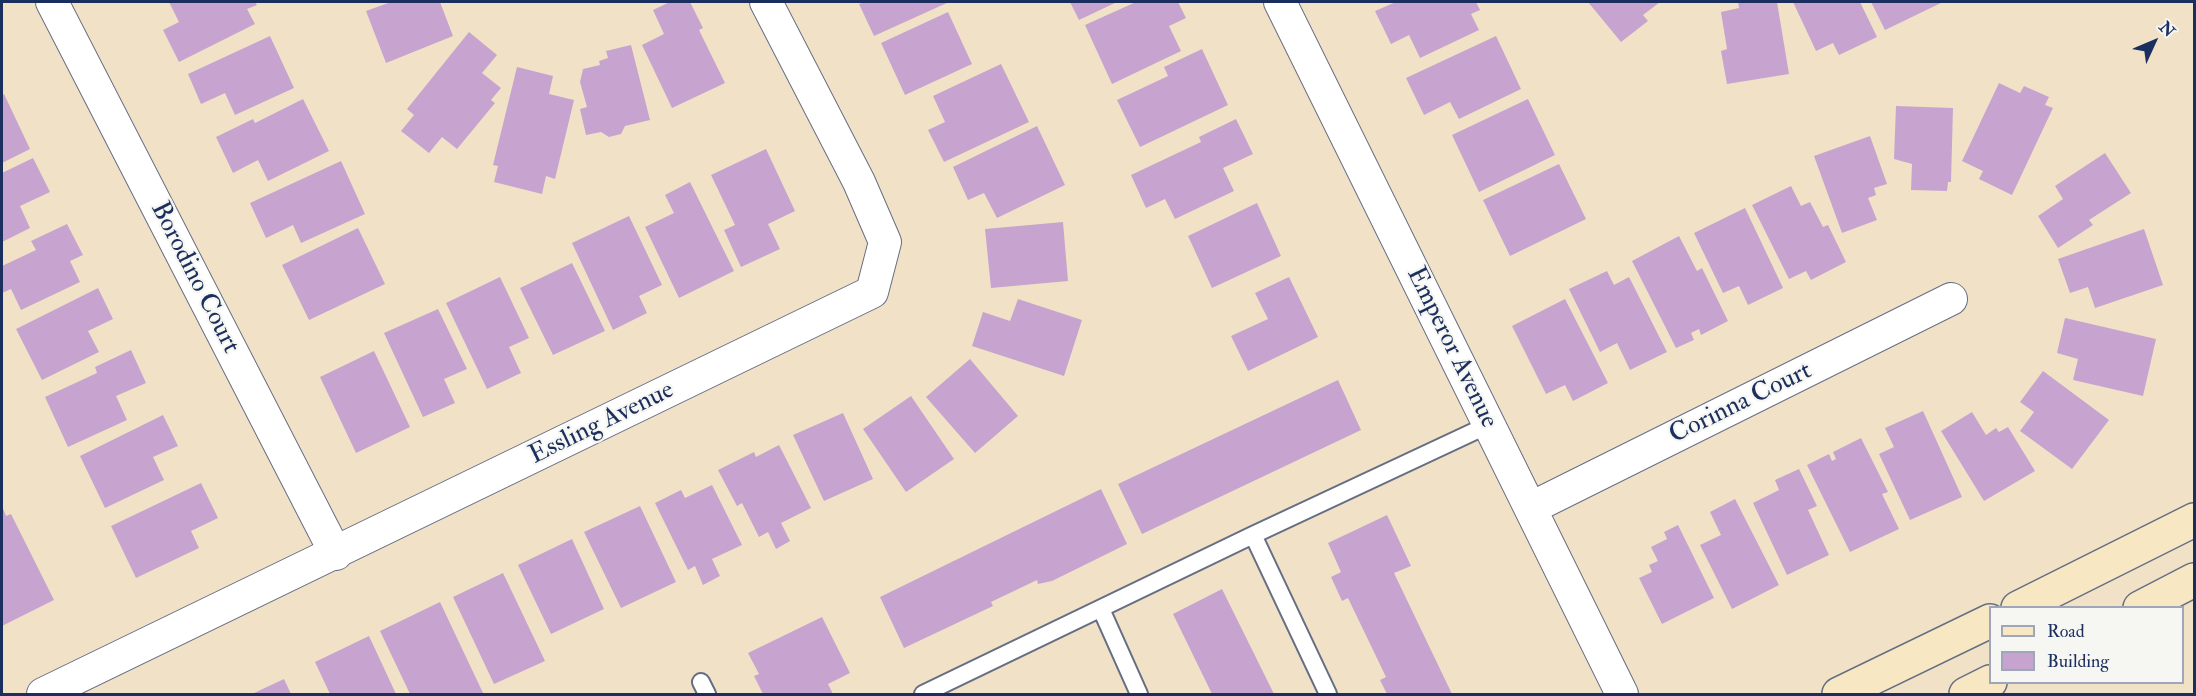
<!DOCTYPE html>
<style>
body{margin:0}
#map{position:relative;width:2196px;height:696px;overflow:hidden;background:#f1e2c7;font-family:"IM FELL Double Pica",serif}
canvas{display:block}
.frame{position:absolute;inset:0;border:3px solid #1b2f5e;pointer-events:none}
.legend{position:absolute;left:1989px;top:606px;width:195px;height:78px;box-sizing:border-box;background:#f6f6f2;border:2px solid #9ea6b7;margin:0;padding:8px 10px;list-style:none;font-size:18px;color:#1b2f5e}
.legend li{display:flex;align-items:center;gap:12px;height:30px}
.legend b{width:30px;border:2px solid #9ea6b7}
.north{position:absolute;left:2124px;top:12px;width:60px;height:60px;-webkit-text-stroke:4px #f6f6f2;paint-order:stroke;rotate:46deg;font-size:16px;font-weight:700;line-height:24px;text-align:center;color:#1b2f5e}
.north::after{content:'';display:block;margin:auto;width:21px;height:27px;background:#1b2f5e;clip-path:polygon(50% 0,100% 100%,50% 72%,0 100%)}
</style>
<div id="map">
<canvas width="2196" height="696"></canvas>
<div class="frame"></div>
<ul class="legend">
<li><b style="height:8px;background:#f7e8c3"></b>Road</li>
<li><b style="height:16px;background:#c6a4cf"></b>Building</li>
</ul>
<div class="north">N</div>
</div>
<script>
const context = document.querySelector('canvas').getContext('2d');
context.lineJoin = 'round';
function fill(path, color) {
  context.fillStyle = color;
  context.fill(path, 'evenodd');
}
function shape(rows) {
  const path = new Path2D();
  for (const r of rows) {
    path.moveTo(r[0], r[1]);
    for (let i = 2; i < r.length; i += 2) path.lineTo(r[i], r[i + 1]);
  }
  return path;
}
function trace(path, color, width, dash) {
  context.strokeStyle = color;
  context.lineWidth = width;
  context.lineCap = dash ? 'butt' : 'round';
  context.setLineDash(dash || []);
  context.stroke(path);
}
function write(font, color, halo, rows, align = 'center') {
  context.font = font + ' "IM FELL Double Pica",serif';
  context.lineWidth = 4.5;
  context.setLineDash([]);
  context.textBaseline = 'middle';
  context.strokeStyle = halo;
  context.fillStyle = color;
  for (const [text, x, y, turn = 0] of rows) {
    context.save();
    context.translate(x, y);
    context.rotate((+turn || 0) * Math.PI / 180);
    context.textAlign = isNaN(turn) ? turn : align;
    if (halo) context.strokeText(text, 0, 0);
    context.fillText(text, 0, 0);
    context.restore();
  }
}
fill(shape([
 [169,2,255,2,257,5,247,9,255,24,179,62,163,30,179,22],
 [391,2,440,2,453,36,386,63,366,11],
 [670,2,690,2,703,28,699,30,725,83,672,108,642,45,664,34,653,10],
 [865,2,949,2,874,36,859,4],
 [1070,2,1117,2,1079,20],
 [1136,2,1178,2,1186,18,1169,26,1181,51,1112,84,1085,25],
 [1396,2,1476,2,1480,10,1471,14,1479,30,1420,58,1409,35,1391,44,1375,11],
 [1588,2,1660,2,1643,15,1648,21,1621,42],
 [1738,2,1777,2,1789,74,1727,84,1721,51,1727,49,1721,12,1739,8],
 [1793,2,1860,2,1877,37,1839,55,1833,43,1816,51],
 [1871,2,1943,2,1885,30],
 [948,12,972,64,905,95,881,43],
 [469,32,497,55,482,73,501,88,491,100,495,103,457,149,442,137,429,153,401,131,414,115,407,109],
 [270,36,294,88,235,115,225,93,201,104,188,74],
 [1496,36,1521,89,1459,119,1450,102,1424,115,1406,78],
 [631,45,650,120,625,126,621,134,609,137,601,132,586,135,580,109,587,107,580,82,583,69,600,65,599,61,608,58,606,51],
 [1202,49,1228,105,1140,147,1117,100,1168,76,1164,67],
 [1001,64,1029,122,944,162,928,130,945,122,933,96],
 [517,67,553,76,549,94,574,100,555,179,546,176,542,194,494,182,498,166,493,165],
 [1999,83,2020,93,2024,86,2049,97,2045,105,2053,108,2012,195,1979,179,1983,171,1962,161],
 [4,94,30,149,2,163,2,95],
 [303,99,329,151,268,181,258,160,233,173,216,137,253,119,255,123],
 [1528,99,1555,155,1479,192,1452,135],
 [1896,106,1953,108,1951,182,1948,182,1947,191,1911,190,1912,164,1894,159],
 [1236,119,1253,154,1223,168,1234,191,1175,219,1165,199,1146,208,1131,175,1201,142,1199,137],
 [1037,126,1065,185,997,218,984,193,968,200,953,167],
 [1870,136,1887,184,1874,188,1876,195,1868,198,1877,220,1842,233,1814,156],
 [766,149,795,211,768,224,780,249,741,267,724,230,735,225,711,175],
 [2105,153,2131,193,2089,220,2093,225,2058,248,2038,216,2063,199,2055,186],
 [33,158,50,192,20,206,30,228,2,242,2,173],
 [341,161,365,214,301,243,293,225,266,238,250,203],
 [1559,164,1586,219,1510,256,1483,200],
 [690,182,734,271,679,298,645,227,674,213,665,195],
 [1791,186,1801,206,1810,202,1823,227,1828,225,1846,262,1811,280,1806,271,1789,279,1752,205],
 [1257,203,1281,256,1212,288,1188,236],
 [1745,208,1783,288,1748,305,1739,286,1723,293,1694,233],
 [629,216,662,285,639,296,647,313,613,330,572,243],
 [1063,222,1068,281,991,288,985,229],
 [67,224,83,255,70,261,80,282,21,310,11,289,2,293,2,266,36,250,31,241],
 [358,228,385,284,309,320,282,265],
 [2144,229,2163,285,2095,308,2088,287,2070,293,2058,259],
 [1679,236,1697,271,1702,268,1728,321,1701,335,1699,329,1691,333,1694,340,1676,348,1632,261],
 [572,263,605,331,553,355,520,288],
 [1607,271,1614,285,1629,277,1667,352,1630,370,1617,343,1600,352,1569,289],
 [500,277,529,338,509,347,521,373,487,389,446,303],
 [1289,277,1318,337,1248,371,1231,336,1268,319,1255,293],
 [98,288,113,319,88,331,99,352,42,380,16,329],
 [1018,299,1082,320,1064,376,972,346,983,312,1010,321],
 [1565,299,1608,383,1573,401,1565,385,1546,394,1512,326],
 [438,309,467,369,444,379,455,403,423,417,384,333],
 [2065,318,2156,339,2143,396,2073,380,2078,359,2057,353],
 [131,350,146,383,116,396,127,420,68,447,45,397,97,373,95,367],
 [374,351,410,427,356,453,320,377],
 [970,359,1018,416,975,453,926,397],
 [2043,371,2109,420,2072,469,2020,431,2034,412,2020,402],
 [1338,380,1361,430,1142,534,1118,484],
 [911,396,954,459,906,492,863,429],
 [1923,411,1962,497,1910,520,1879,454,1894,447,1885,428],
 [1972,412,1986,435,1996,428,1999,432,2008,427,2035,471,1984,501,1941,431],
 [843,413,873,479,824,501,793,435],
 [163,415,178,446,153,457,164,480,105,508,80,456],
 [1861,438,1888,492,1882,494,1899,529,1850,552,1807,465,1829,454,1832,461,1836,459,1833,452],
 [779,445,811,508,781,523,790,541,776,549,768,532,759,537,742,503,737,506,718,470,754,452,756,457],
 [1799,469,1817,506,1808,510,1829,555,1787,575,1753,503,1779,490,1775,480],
 [201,483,218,518,191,531,199,548,136,578,111,526],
 [712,485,742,545,712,559,720,576,703,585,695,566,688,570,655,503,681,490,685,498],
 [1101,489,1127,544,1052,581,1038,584,1037,580,991,602,993,606,904,648,880,597],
 [1735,499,1779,585,1732,609,1700,545,1721,535,1710,512],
 [2,506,6,516,11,514,54,600,2,626],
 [640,506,676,582,621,608,584,532],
 [1387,515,1411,566,1394,573,1452,694,1387,694,1380,680,1386,677,1348,598,1342,601,1331,577,1341,572,1328,543],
 [1678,525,1714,598,1662,624,1639,578,1652,572,1649,565,1658,561,1651,547,1667,539,1664,532],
 [572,539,604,609,551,634,518,565],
 [503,573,545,661,494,684,453,597],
 [1222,589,1274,694,1212,694,1173,614],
 [440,602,483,693,481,694,410,694,380,631],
 [822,617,850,673,828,684,833,694,763,694,754,676,759,674,748,653],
 [369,636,396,694,330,694,315,662],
 [284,679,291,694,252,694]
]), '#c6a4cf');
const lane = shape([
 [1253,535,1328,694],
 [1101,609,1139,694],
 [701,682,707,694],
 [923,694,1253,535,1488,425]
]);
const street = shape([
 [52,2,336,554],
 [1280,2,1622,694],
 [1531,508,1951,299],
 [43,694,872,292,885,242,859,182,766,2]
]);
const secondary = shape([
 [2018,608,2194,520],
 [2140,608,2194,580],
 [1839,694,1990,621],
 [1966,694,1990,682]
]);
trace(lane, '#666e83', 20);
trace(street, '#666e83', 34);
trace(secondary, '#666e83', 36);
trace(lane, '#fff', 16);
trace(street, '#fff', 32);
trace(secondary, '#f7e8c3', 33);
write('26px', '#1b2f5e', '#f6f6f2', [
 ["Borodino Court",194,278,63],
 ["Emperor Avenue",1451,348,64],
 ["Corinna Court",1741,404,-26],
 ["Essling Avenue",602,424,-26]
]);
</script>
